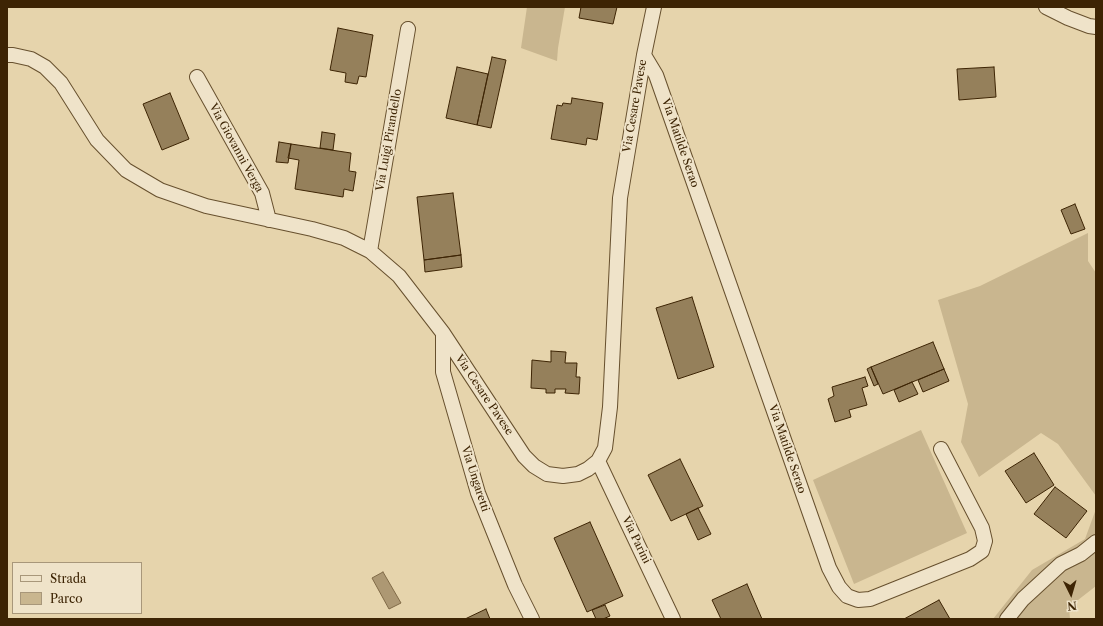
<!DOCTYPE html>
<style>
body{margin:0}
#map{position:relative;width:1103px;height:626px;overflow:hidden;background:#e6d4ac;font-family:"Libre Caslon Text",serif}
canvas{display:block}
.frame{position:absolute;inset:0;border:8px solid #3d2404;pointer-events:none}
.legend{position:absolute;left:12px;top:562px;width:130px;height:52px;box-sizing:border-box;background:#efe3c9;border:1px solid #a8977a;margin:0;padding:5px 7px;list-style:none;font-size:12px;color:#3d2404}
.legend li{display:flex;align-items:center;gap:8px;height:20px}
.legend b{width:20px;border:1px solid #a8977a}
.north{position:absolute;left:1051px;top:574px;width:40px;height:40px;-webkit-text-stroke:3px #efe3c9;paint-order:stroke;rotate:175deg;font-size:11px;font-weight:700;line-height:16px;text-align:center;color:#3d2404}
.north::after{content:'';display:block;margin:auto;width:14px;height:18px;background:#3d2404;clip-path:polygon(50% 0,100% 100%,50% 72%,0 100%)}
</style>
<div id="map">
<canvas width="1103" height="626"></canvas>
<div class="frame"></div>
<ul class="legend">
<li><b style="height:5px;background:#efe3c9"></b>Strada</li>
<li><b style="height:11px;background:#c9b68f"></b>Parco</li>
</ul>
<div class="north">N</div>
</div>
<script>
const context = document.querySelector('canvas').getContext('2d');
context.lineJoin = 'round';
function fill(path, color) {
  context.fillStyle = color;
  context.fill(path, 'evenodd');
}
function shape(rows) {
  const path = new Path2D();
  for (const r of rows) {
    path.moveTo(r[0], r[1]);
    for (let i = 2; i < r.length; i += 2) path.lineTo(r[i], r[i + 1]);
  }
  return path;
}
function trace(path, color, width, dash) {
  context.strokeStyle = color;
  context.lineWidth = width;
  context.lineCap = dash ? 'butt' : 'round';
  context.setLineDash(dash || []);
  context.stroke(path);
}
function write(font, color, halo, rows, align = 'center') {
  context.font = font + ' "Libre Caslon Text",serif';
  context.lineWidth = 4;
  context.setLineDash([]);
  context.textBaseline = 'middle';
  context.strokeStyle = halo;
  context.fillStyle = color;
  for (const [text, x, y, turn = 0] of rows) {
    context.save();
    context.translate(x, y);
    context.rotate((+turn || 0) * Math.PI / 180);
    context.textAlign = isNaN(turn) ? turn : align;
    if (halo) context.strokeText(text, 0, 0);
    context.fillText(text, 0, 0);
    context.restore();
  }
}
fill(shape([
 [527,7,565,7,558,48,557,61,521,48],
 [1088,233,1088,261,1096,273,1096,496,1058,444,1041,433,979,477,961,442,968,404,938,300,980,286],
 [921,430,967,533,854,584,813,480],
 [1096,509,1096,586,1069,607,1070,619,993,619,1032,570,1085,539]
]), '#c9b68f');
const water = shape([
 [383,572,401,603,389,609,372,578,383,572]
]);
fill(water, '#ad9873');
trace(water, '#806a47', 1);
const building = shape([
 [581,7,617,7,613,24,579,18,581,7],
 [338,28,373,35,366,77,359,76,357,84,345,82,346,73,330,70,338,28],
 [492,57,506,60,491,128,477,125,492,57],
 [457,67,488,74,477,125,446,118,457,67],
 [994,67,996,97,959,100,957,69,994,67],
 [170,93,189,139,162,150,143,104,170,93],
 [572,98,603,103,597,140,587,138,586,145,551,139,557,105,562,106,563,103,571,104,572,98],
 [322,132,335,134,333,150,320,148,322,132],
 [279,142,291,144,288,163,276,162,279,142],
 [291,144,351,153,349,171,356,172,353,191,344,189,343,197,295,189,299,160,288,158,291,144],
 [453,193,461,255,424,260,417,197,453,193],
 [1075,204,1085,229,1071,234,1061,210,1075,204],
 [461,255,462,267,425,272,424,260,461,255],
 [692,297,714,367,678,379,656,308,692,297],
 [933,342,944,369,883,394,871,367,933,342],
 [551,351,566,352,565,363,577,363,576,377,580,377,579,394,565,393,566,389,555,389,555,393,546,393,546,389,531,388,532,360,551,362,551,351],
 [871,367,878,384,874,386,867,369,871,367],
 [944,369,949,381,923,392,918,380,944,369],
 [865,377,868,386,862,388,867,405,849,410,851,417,835,422,828,399,834,396,832,387,865,377],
 [912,382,918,394,899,402,894,390,912,382],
 [1034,453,1054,485,1026,503,1005,471,1034,453],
 [680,459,703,506,671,521,648,475,680,459],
 [1055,487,1087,511,1066,538,1034,514,1055,487],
 [698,508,711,534,698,540,686,514,698,508],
 [590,522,623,596,587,612,554,538,590,522],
 [747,584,762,619,721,619,712,600,747,584],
 [939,600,950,619,904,619,939,600],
 [605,605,610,616,603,619,596,619,592,610,605,605],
 [486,609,490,619,465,619,486,609]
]);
fill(building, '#95805b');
trace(building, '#3d2404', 1);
const street = shape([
 [1046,7,1068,18,1089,26,1096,27],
 [7,55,13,55,31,59,45,67,61,83,97,140,126,170,160,190,206,206,312,229,344,238,370,251,399,276,443,333,524,456,534,466,547,474,563,476,578,474,588,469,598,461,605,448,610,407,620,198,644,55,654,7],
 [644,55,656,75,829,568,839,587,847,596,858,600,870,599,970,559,982,551,985,541,982,528,941,449],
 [197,77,262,193,269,220],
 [370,251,408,29],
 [443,333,443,372,478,493,515,585,532,619],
 [598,461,673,619],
 [1007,619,1023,599,1061,564,1081,554,1096,542]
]);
trace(street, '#67502e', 16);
trace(street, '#efe3c9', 14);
write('11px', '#3d2404', '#efe3c9', [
 ["Via Cesare Pavese",635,106,-80],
 ["Via Luigi Pirandello",389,140,-80],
 ["Via Matilde Serao",680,143,71],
 ["Via Giovanni Verga",236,148,61],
 ["Via Cesare Pavese",484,395,56],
 ["Via Matilde Serao",787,449,71],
 ["Via Ungaretti",475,479,72],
 ["Via Parini",636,540,64]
]);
</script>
